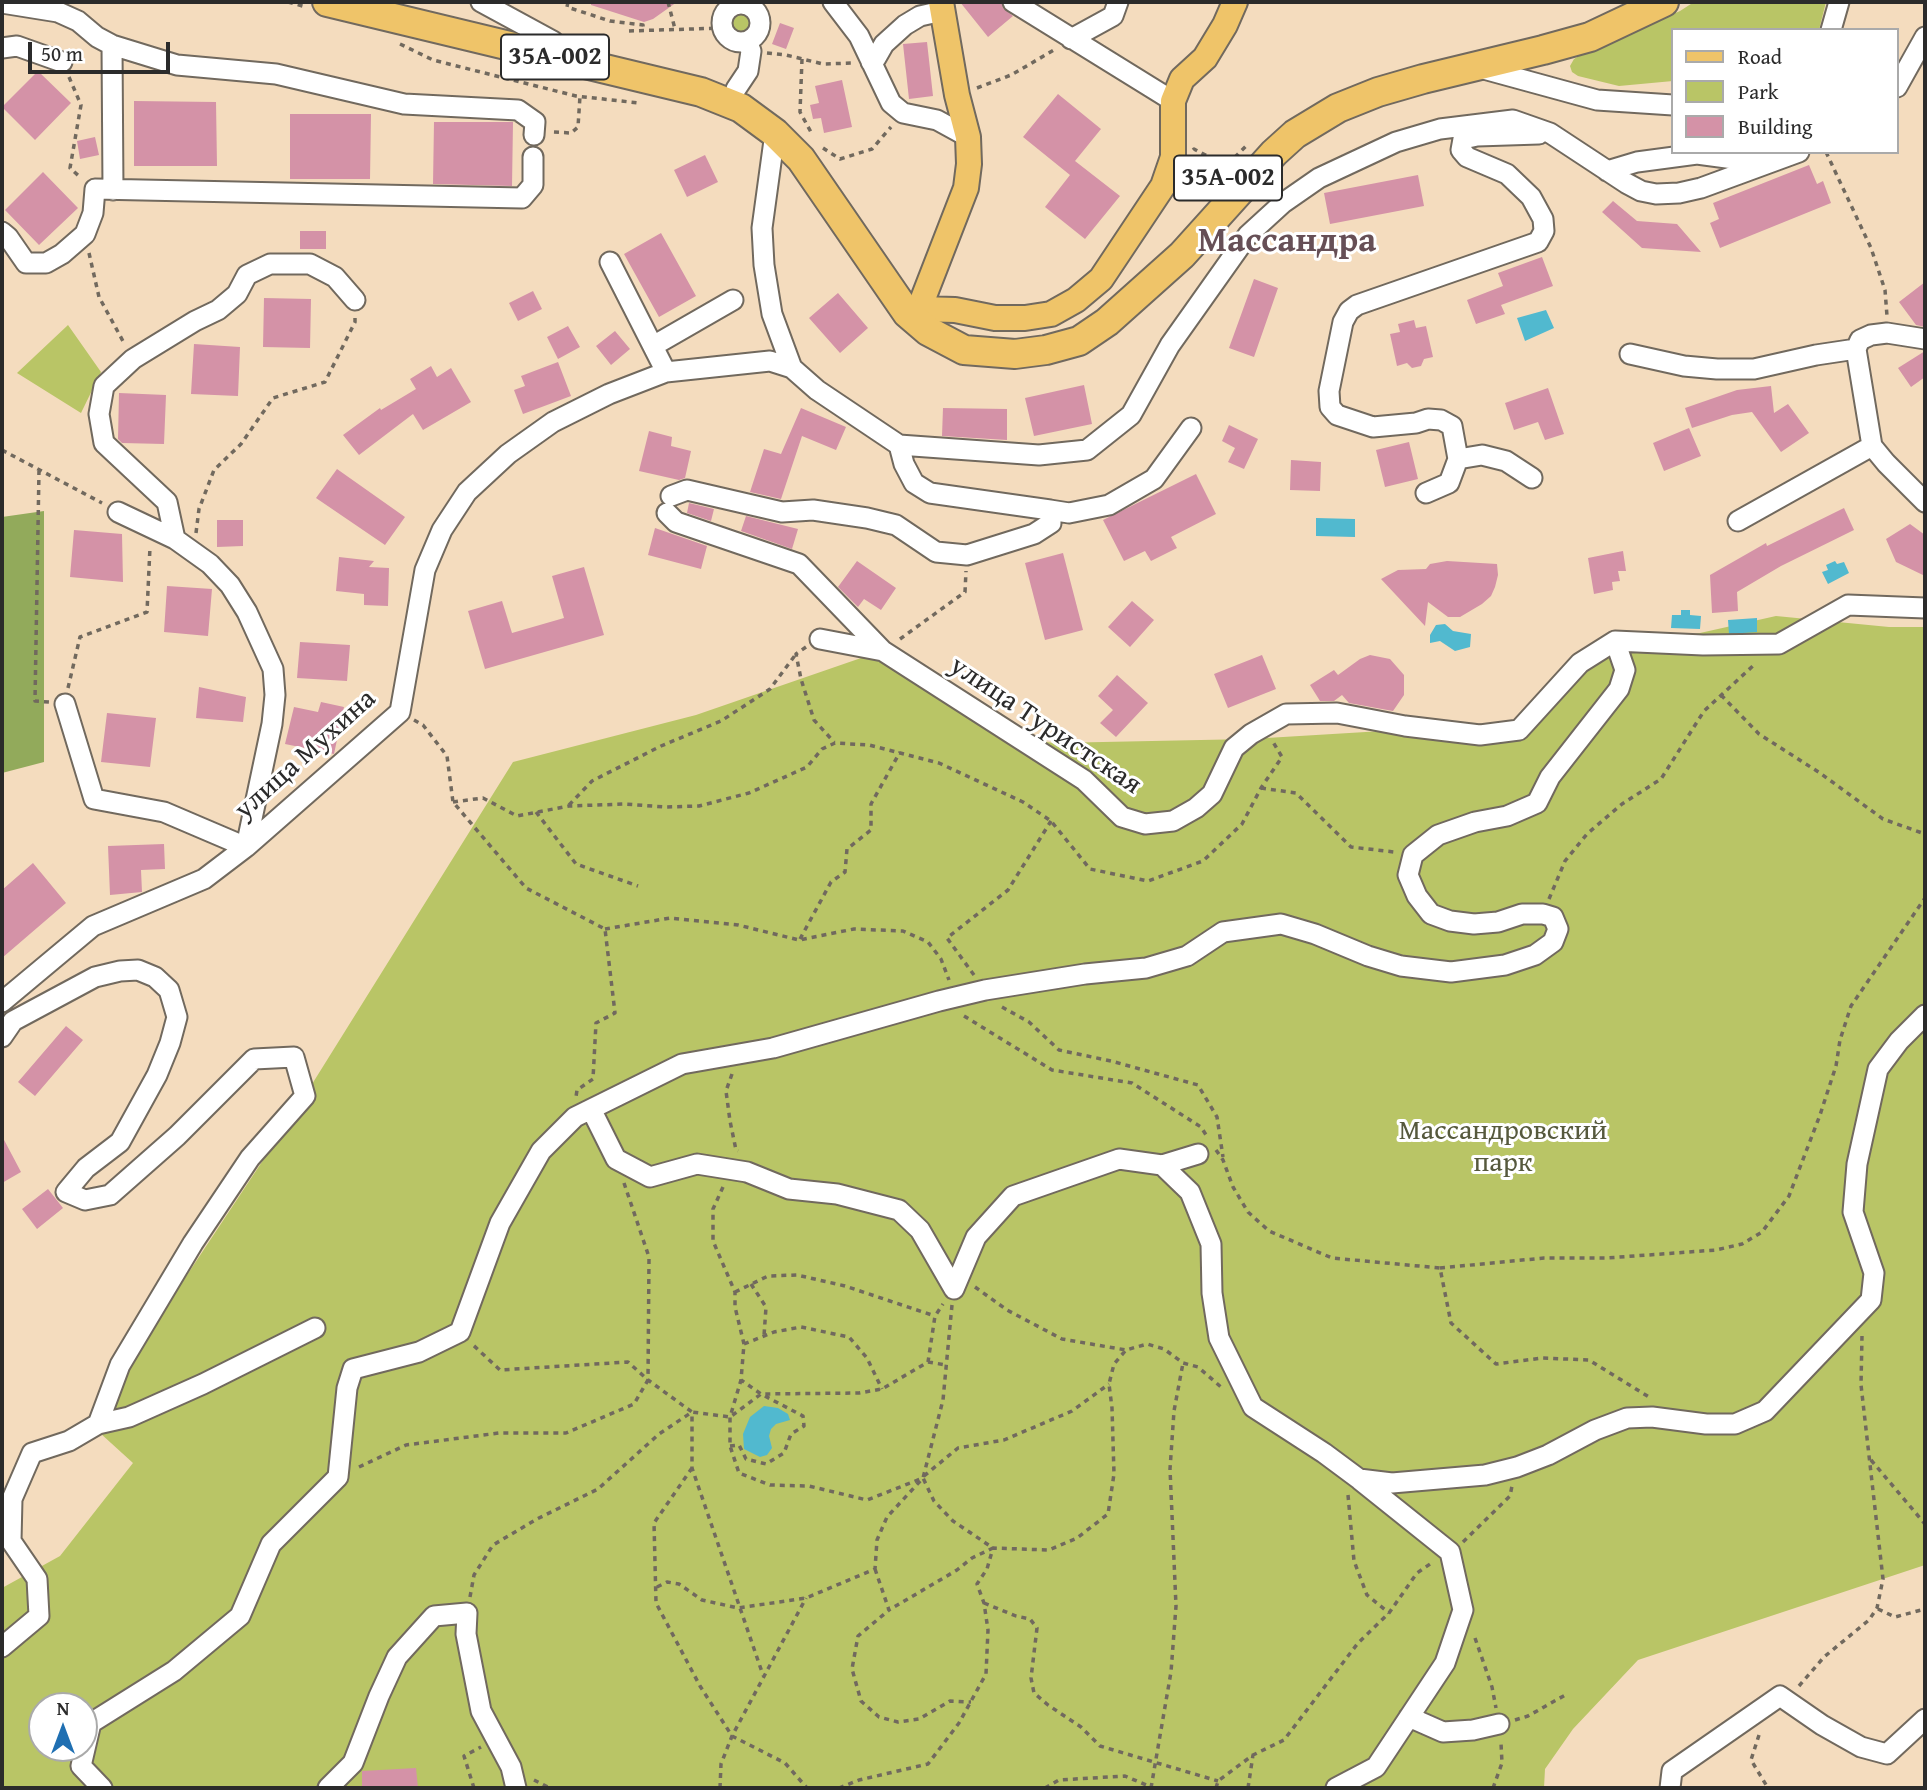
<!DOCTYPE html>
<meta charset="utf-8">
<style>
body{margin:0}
#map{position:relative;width:1927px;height:1790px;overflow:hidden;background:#f4dcbe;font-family:"Gentium Book Plus",serif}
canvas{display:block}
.frame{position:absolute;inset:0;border:4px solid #2b2b2b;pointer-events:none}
.legend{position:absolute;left:1671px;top:28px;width:228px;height:126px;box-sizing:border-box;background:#fff;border:2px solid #aaa;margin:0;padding:9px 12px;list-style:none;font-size:21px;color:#2b2b2b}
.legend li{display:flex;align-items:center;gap:14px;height:35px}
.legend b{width:35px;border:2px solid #aaa}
.north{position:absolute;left:28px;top:1692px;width:70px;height:70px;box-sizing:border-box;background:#fff;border:2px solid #aaa;border-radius:50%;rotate:0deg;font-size:19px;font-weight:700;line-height:28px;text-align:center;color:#2b2b2b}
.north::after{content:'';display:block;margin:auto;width:24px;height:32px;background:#1f6fb2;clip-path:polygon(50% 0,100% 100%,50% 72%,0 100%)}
.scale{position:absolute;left:28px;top:42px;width:142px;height:32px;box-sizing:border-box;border:4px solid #2b2b2b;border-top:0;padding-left:9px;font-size:21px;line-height:24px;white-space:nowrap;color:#2b2b2b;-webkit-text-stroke:5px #fff;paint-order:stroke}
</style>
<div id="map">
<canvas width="1927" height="1790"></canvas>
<div class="frame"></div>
<ul class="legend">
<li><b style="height:9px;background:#efc469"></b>Road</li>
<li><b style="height:19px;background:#b9c566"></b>Park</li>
<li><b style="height:19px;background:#d492a7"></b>Building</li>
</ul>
<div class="north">N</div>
<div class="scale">50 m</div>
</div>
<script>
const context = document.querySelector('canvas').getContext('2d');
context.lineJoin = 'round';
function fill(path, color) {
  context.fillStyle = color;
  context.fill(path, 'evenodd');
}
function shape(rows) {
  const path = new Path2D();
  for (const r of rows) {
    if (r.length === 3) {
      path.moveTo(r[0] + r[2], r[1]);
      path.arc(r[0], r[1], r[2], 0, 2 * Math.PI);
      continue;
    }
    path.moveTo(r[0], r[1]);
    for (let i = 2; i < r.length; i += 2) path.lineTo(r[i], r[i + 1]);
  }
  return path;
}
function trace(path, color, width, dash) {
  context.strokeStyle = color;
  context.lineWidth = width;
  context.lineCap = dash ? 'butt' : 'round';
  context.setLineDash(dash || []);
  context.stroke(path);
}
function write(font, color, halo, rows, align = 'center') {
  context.font = font + ' "Gentium Book Plus",serif';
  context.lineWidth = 6;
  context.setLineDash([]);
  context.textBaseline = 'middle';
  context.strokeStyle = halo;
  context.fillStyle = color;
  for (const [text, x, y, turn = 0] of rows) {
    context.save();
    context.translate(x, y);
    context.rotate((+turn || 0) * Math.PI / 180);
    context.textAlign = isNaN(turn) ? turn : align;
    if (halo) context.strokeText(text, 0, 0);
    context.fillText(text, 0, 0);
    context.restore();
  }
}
fill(shape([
 [1694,2,1826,2,1819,30,1673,30,1673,81,1619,86,1578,76,1572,72,1570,66,1574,59,1584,53,1680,11],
 [739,23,11],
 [68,325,101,372,81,413,17,373],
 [1776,616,1889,627,1925,627,1925,1565,1638,1660,1573,1729,1545,1769,1544,1788,2,1788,2,1588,60,1556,133,1463,89,1423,289,1121,513,762,696,715,890,648,1018,738,1054,743,1250,739,1531,722,1601,646,1700,633],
 [42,1706,84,1706,84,1748,42,1748]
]), '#b9c566');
fill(shape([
 [44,511,44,762,2,773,2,517]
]), '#92aa5b');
fill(shape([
 [1546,310,1554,328,1525,341,1517,318],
 [1316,518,1355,519,1355,537,1316,536],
 [1835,561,1837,564,1844,562,1849,573,1828,584,1822,572,1828,570,1826,565],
 [1681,610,1690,610,1690,615,1701,616,1700,629,1671,628,1672,615,1681,615],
 [1757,618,1757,632,1729,634,1728,620],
 [1445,624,1453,631,1471,634,1470,647,1455,651,1440,641,1430,643,1430,635,1436,625],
 [764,1406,778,1408,788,1414,790,1420,776,1424,771,1429,769,1436,772,1448,767,1455,760,1457,744,1449,743,1434,750,1417]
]), '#51b9cf');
fill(shape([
 [591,2,677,2,653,19,644,22,591,5],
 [960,2,1001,2,1003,8,1013,16,988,37],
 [780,23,794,28,786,49,772,44],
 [927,42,933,96,909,99,903,44],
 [38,71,71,103,35,140,2,107],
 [842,80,852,127,824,133,821,118,813,119,810,105,819,103,815,86],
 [1058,94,1101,129,1075,161,1120,196,1085,239,1045,207,1070,175,1023,137],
 [134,101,216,102,217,166,134,166],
 [290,114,371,114,370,179,290,179],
 [434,122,513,122,512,186,433,184],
 [95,137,99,155,80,159,77,141],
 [705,155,718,182,687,197,674,170],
 [1809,165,1817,184,1823,181,1831,203,1720,248,1710,223,1719,219,1713,203],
 [43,172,78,208,39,245,5,210],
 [1418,175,1424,206,1330,224,1324,193],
 [1613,201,1637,221,1677,224,1701,252,1642,248,1602,212],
 [300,231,326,231,326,249,300,249],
 [661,233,696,296,659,317,624,254],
 [1542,257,1553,286,1501,305,1505,314,1476,324,1467,300,1503,286,1498,273],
 [1254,279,1278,288,1254,357,1229,348],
 [1925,282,1925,327,1916,325,1899,302],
 [533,291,542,309,518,321,509,303],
 [838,293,868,328,840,353,809,318],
 [264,298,311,299,310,348,263,347],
 [1414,320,1416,328,1426,326,1433,357,1424,359,1421,366,1412,368,1407,363,1397,366,1390,334,1400,332,1398,324],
 [568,326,580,347,558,359,547,337],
 [615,331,630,349,611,365,596,346],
 [194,344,240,347,238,396,191,394],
 [1925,351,1925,377,1911,387,1898,368],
 [558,362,571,396,523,414,514,390,525,386,521,376],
 [431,366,437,377,451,368,471,402,423,430,413,414,359,455,343,435,380,408,381,410,416,389,410,379],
 [1084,385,1092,424,1034,436,1025,398],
 [1771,386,1774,413,1788,404,1809,433,1781,452,1752,412,1732,415,1692,428,1685,408,1737,390],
 [1548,388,1564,434,1545,440,1538,422,1514,430,1505,403],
 [119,393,166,395,164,444,122,443,118,439],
 [801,408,846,427,836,450,802,436,781,499,750,492,764,449,781,454],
 [943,408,1007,409,1007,440,942,436],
 [1229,425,1258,439,1244,469,1228,462,1235,448,1222,441],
 [1689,428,1701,456,1664,471,1653,443],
 [649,431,672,437,671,446,691,451,685,478,679,480,639,471],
 [1409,442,1418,479,1385,487,1376,450],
 [1291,460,1321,462,1320,491,1290,490],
 [337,469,405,517,385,545,316,498],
 [1196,474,1216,514,1171,537,1177,548,1151,561,1145,551,1124,561,1103,520],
 [689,503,714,509,711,521,687,513],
 [1844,508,1854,530,1781,566,1737,592,1738,611,1712,613,1710,575,1766,543,1767,546],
 [746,516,798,529,792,549,741,531],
 [217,520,243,520,243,546,217,547],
 [1910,524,1925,535,1925,576,1896,562,1886,539],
 [655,528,707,546,701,569,648,555],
 [74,530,122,534,123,582,70,577],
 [1623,551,1626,571,1618,571,1620,581,1612,582,1613,590,1594,594,1588,558],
 [1063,553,1083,630,1045,640,1025,563],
 [339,557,374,561,369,567,389,568,388,606,364,605,364,594,336,591],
 [857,561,896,588,881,610,864,599,858,607,838,587],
 [1447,561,1497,564,1498,575,1495,587,1491,596,1482,604,1460,617,1448,617,1428,602,1425,626,1381,579,1398,570,1426,569,1430,564],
 [584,567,604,635,485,669,468,611,502,601,512,633,564,618,552,576],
 [167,586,212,589,208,636,164,632],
 [1132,601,1154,620,1130,647,1108,627],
 [300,642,350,645,347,681,297,678],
 [1262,655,1276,689,1228,708,1214,674],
 [1370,655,1390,659,1404,675,1404,695,1393,711,1349,703,1342,695,1334,701,1320,701,1310,685,1334,670,1338,675,1360,659],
 [1117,675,1148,703,1116,737,1100,723,1113,710,1098,696],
 [199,687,246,697,243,722,196,718],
 [321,702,344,707,334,754,285,744,294,707,318,712],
 [107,713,156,718,150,767,101,762],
 [164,844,165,869,141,870,142,892,110,895,108,846],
 [33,863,66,903,2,958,2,890],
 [66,1026,83,1040,35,1096,18,1082],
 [2,1136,21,1172,2,1183],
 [48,1189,63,1208,37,1229,22,1209],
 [416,1768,418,1788,362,1788,362,1771]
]), '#d492a7');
const minor = shape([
 [481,2,553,41],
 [833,2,859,36,891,103,903,113,937,120,968,137],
 [1013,2,1173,101],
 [2,3,58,12,78,21,97,37,112,45,177,65,276,74,404,104,518,110,535,122,534,135],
 [741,23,19],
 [1831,30,1839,2],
 [1071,39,1113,16,1118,2],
 [112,45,113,190],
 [2,48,17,46,62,62],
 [871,62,876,58,884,44,905,25,920,16,942,11],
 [1480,68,1597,100,1673,105],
 [1897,87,1925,37],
 [736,89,748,71,751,51,747,41],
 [775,133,762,228,764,265,772,314,792,368,817,390,899,445,1039,455,1087,450,1131,415,1170,345,1248,235,1283,203,1319,178,1396,142,1440,129,1513,120,1550,133,1626,183,1641,191,1656,194,1679,193,1701,188,1799,152],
 [1607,171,1637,162,1697,154,1764,163],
 [2,232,8,237,26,263,46,263,62,254,85,234,93,213,95,189,522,198,533,185,533,157],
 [610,262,666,372],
 [653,346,733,300],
 [1856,349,1872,446],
 [1630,354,1684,366,1717,369,1754,369,1816,355,1856,349,1860,340,1871,335,1887,333,1925,339],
 [1458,459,1482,455,1506,461,1532,478],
 [1426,493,1449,483,1458,459,1452,426,1441,420,1428,419,1416,423,1373,427,1337,415,1330,407,1329,391,1343,322,1349,311,1357,305,1538,242,1544,231,1543,219,1531,197,1507,174,1467,157,1461,150,1463,139,1477,136,1539,134],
 [671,496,687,490,782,512,813,510,867,518,896,525,936,552,967,555,1034,534,1051,523,1050,510,930,493,914,483,904,464,899,445],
 [1050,510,1069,513,1109,505,1154,479,1191,428],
 [118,512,175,539,210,564,230,585,247,612,273,669,275,695,272,724,246,847],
 [667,513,676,522,799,564,883,651,1084,780,1122,817,1145,824,1173,821,1196,808,1212,794,1234,748,1251,734,1286,714,1337,713,1405,726,1480,735,1519,730,1580,663,1615,641,1703,645,1779,644,1848,605,1925,608],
 [1738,521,1872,446,1886,463,1925,502],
 [175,539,167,502,104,443,99,414,104,386,133,359,195,321,218,310,237,294,247,275,270,264,310,264,335,277,355,300],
 [820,639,883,651],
 [65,704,94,799,164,812,246,847],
 [2,1002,93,926,204,879,246,847,400,712,425,570,442,530,467,492,508,454,553,422,609,394,666,372,770,361,792,368],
 [2,1037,13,1021,95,977,120,971,138,970,155,977,169,990,177,1017,170,1043,157,1075,120,1142,86,1168,66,1192,85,1200,110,1195,177,1136,254,1059,294,1057,305,1096,250,1158,193,1243,120,1365,98,1424,129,1417,203,1384,315,1328],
 [591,1109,616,1159,650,1177,697,1164,747,1172,789,1189,837,1194,899,1210,920,1230,954,1289,976,1237,1013,1196,1119,1159,1162,1165,1198,1154],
 [1162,1165,1190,1192,1211,1244,1212,1293,1219,1338,1253,1407,1324,1453,1359,1479,1392,1483,1485,1475,1517,1467,1548,1455,1595,1430,1627,1418,1652,1417,1706,1424,1735,1424,1765,1411,1871,1300,1874,1273,1853,1212,1857,1164,1878,1069,1899,1041,1925,1015],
 [2,1647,39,1616,37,1579,11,1541,12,1499,32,1453,69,1441,98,1424],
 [1409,1717,1443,1732,1473,1730,1499,1724],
 [102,1788,81,1766,91,1723,174,1671,240,1616,271,1544,338,1477,347,1388,353,1369,419,1352,460,1332,500,1223,541,1151,575,1117,682,1064,773,1048,939,1001,985,990,1085,974,1146,968,1187,956,1223,932,1281,924,1315,934,1368,956,1401,966,1451,972,1505,965,1535,955,1553,942,1558,929,1553,917,1543,914,1522,914,1498,922,1474,924,1450,921,1431,914,1417,896,1408,875,1413,855,1438,835,1475,822,1507,816,1537,803,1550,777,1619,689,1625,670,1615,641],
 [328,1788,353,1763,379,1696,397,1657,434,1616,467,1613,466,1634,481,1711,511,1767,516,1788],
 [1336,1788,1376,1767,1445,1663,1463,1610,1450,1552,1360,1480],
 [1670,1788,1672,1771,1780,1696,1822,1725,1861,1747,1887,1754,1925,1719]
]);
const major = shape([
 [941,2,957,95,968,137,969,164,966,188,919,309,955,310,995,318,1025,318,1051,314,1076,300,1101,279,1163,186,1173,157,1173,101,1182,79,1205,58,1225,25,1235,2]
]);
const highway = shape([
 [327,2,701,92,741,108,775,133,801,159,907,313,928,331,964,350,1015,354,1046,350,1079,341,1107,322,1182,255,1274,153,1295,134,1338,108,1378,92,1423,79,1543,50,1590,37,1664,2]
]);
trace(minor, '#71695e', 23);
trace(major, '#71695e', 28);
trace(highway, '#71695e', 32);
trace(shape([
 [288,2,306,7],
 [568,2,567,7,610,21,643,25,643,30],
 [668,2,675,29],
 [629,31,722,28],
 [400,44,433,60,576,96,639,103],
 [767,53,786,55,823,64,853,63],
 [802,59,800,112,812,134],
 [69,77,81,105,70,168,80,177],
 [977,88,1011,75,1054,50],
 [554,132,571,133,578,127,580,96],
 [823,148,840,159,872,149,891,127],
 [1193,150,1194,149,1226,166,1248,144],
 [1826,152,1871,248,1885,290,1887,316],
 [89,253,99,297,124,343],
 [2,450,102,503],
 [39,470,35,701,49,702],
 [196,533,199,509,214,470,241,444,273,398,325,382,355,322,355,316],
 [900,639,965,592,966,571],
 [806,647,796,654,801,679,814,720,834,742],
 [68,688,80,637,147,612,150,547],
 [1721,695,1759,734,1820,773,1883,819,1925,834],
 [414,720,423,725,447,756,453,802,526,888,605,929,615,1013,596,1023,593,1079,577,1090,576,1097],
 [1261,788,1296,793,1351,847,1394,852],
 [453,802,483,798,517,816,569,806,625,804,665,807,699,806,749,793,807,767,822,749,835,743,869,745,939,763,1023,802,1051,821,1090,869,1148,881,1203,861,1242,824,1261,788,1282,757,1273,742],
 [569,805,592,781,661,746,721,721,770,689,796,654],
 [536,812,576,864,638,886],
 [1549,899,1565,861,1587,834,1622,804,1661,779,1704,711,1755,664],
 [605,929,670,918,738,925,799,940,854,929,903,931,928,942,941,959,949,980],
 [800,939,831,882,845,872,847,849,871,830,871,804,900,752],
 [974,975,947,938,1008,890,1051,821],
 [1002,1007,1029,1022,1059,1050,1111,1061,1198,1085,1217,1117,1223,1157],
 [964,1016,1052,1070,1132,1083,1201,1127,1208,1138],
 [732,1074,726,1091,730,1121,736,1150,738,1151],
 [1216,1150,1223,1160,1233,1187,1248,1212,1269,1231,1332,1258,1440,1268,1451,1323,1496,1364,1542,1358,1589,1360,1649,1397],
 [624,1183,649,1257,648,1380,692,1412,692,1468,763,1675],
 [723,1187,713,1209,713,1241,735,1292,735,1307,744,1344,741,1380,730,1417,730,1446,739,1473,770,1485,809,1486,867,1500,923,1478,943,1400,952,1305],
 [1440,1268,1544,1258,1607,1258,1716,1250,1742,1244,1762,1232,1789,1196,1820,1115,1836,1066,1840,1040,1851,1006,1925,898],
 [751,1284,766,1307,764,1336],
 [975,1287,1007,1310,1062,1339,1126,1350],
 [735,1292,768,1276,797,1275,845,1286,935,1316],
 [744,1344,774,1332,801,1327,849,1337,867,1358,882,1389],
 [928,1362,946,1365],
 [730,1446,739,1445,746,1459,766,1464,784,1453,791,1434,804,1426,803,1416,761,1394,741,1380],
 [1871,1460,1925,1524],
 [359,1467,406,1445,499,1433,566,1433,634,1404,648,1380,628,1362,500,1370,472,1344],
 [692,1468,654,1523,656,1603,700,1686,732,1736,785,1763,807,1788],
 [924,1476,958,1448,1004,1440,1072,1411,1109,1384],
 [1348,1495,1354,1561,1367,1595,1389,1613],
 [1463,1542,1510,1496,1512,1486],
 [875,1569,889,1610,858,1636,852,1669,861,1701,879,1717,898,1722,919,1719,950,1701,971,1702],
 [657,1587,667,1582,679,1584,702,1600,738,1608,806,1598,875,1569,877,1540,887,1517,923,1478,934,1501,953,1521,993,1548,972,1558,957,1570,889,1610],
 [470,1597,474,1575,493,1545,537,1519,598,1489,659,1434,692,1412,730,1417,761,1394,859,1393,882,1389,928,1362,935,1316,943,1304],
 [984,1603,1016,1616,1030,1619,1037,1628,1031,1678,1034,1693,1048,1705,1081,1727,1100,1746,1218,1781],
 [1878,1609,1895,1617,1925,1609],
 [1475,1638,1492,1687,1496,1708],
 [1799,1686,1824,1657,1869,1620,1877,1608,1883,1579,1861,1385,1862,1336],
 [1515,1720,1528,1716,1567,1694],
 [1759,1735,1751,1760,1768,1788],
 [534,1780,550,1788],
 [474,1788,464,1756,481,1747],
 [720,1788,721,1764,732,1736,806,1598],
 [839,1788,859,1780,928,1764,959,1723,986,1674,988,1630,984,1603,977,1584,987,1569,993,1548,1049,1550,1077,1538,1108,1514,1114,1474,1112,1408,1109,1384,1114,1364,1126,1350,1147,1344,1164,1349,1183,1363,1198,1367,1221,1387],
 [1045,1788,1059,1780,1125,1776,1151,1787],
 [1151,1788,1171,1672,1176,1606,1170,1469,1174,1411,1183,1363],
 [1216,1788,1218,1781,1253,1755,1284,1740,1358,1643,1389,1613,1417,1573,1433,1562],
 [1248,1788,1253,1755],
 [1493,1788,1502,1763,1501,1743]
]), '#71695e', 3.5, [5, 5]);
trace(minor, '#fff', 19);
trace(major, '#efc469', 24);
trace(highway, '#efc469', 28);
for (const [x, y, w] of [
 [555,57,108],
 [1228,178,108]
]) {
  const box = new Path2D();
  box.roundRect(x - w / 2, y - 22.5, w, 45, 5);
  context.fillStyle = '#fff';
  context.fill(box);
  trace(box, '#2b2b2b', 2);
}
write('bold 26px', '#2b2b2b', null, [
 ["35А-002",555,57],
 ["35А-002",1228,178]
]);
write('28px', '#2b2b2b', '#fff', [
 ["улица Туристская",1045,726,34],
 ["улица Мухина",306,755,-42]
]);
write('28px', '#56593d', '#fff', [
 ["Массандровский",1503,1132],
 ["парк",1503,1164]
]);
write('bold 35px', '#664f56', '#fff', [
 ["Массандра",1287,242]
]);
</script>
